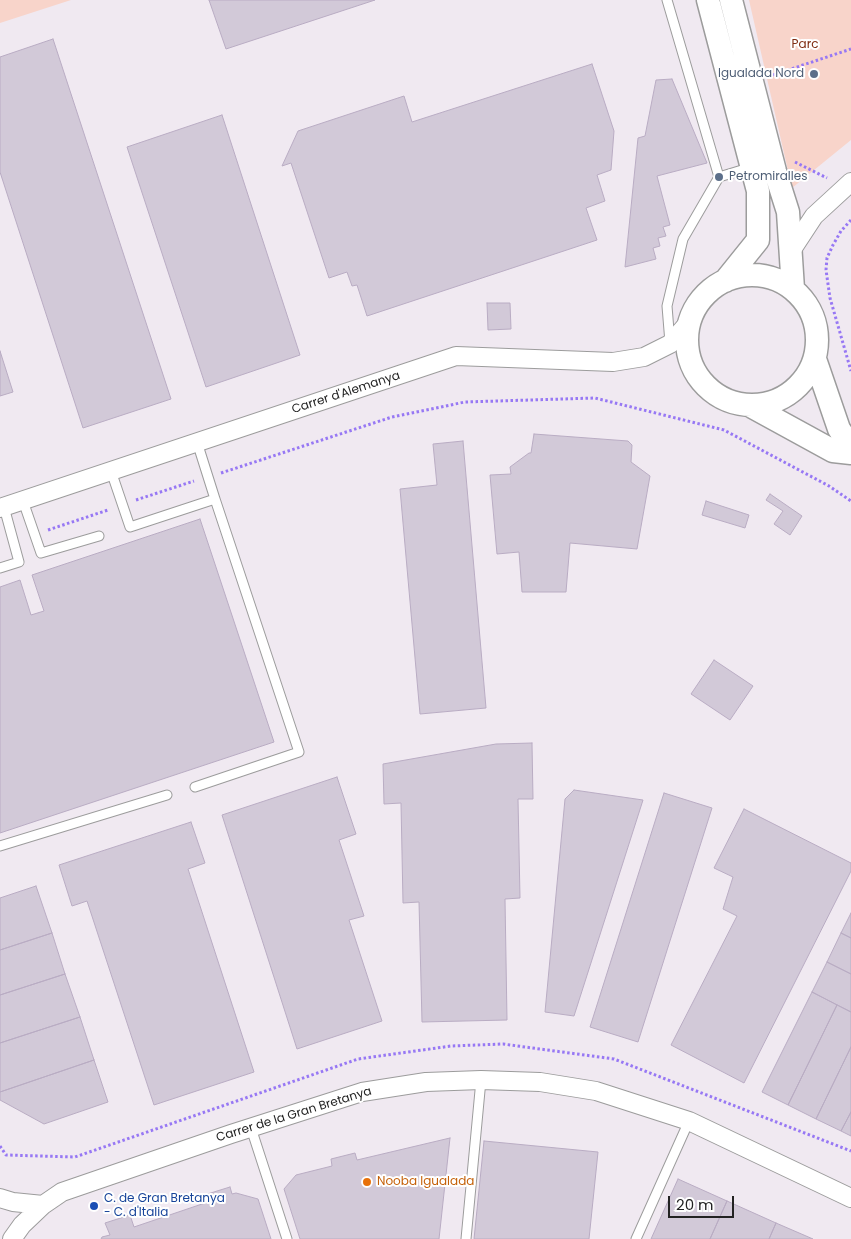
<!DOCTYPE html>
<style>
body{margin:0}
#map{position:relative;width:851px;height:1239px;overflow:hidden;background:#f0e9f1;font-family:Poppins,sans-serif}
canvas{display:block}
.scale{position:absolute;left:668px;top:1196px;width:66px;height:22px;box-sizing:border-box;border:2px solid #222;border-top:0;padding-left:6px;font-size:15px;line-height:18px;white-space:nowrap;color:#222;-webkit-text-stroke:4px #fff;paint-order:stroke}
</style>
<div id="map">
<canvas width="851" height="1239"></canvas>
<div class="scale">20 m</div>
</div>
<script>
const context = document.querySelector('canvas').getContext('2d');
context.lineJoin = 'round';
function fill(path, color) {
  context.fillStyle = color;
  context.fill(path, 'evenodd');
}
function shape(rows) {
  const path = new Path2D();
  for (const r of rows) {
    if (r.length === 3) {
      path.moveTo(r[0] + r[2], r[1]);
      path.arc(r[0], r[1], r[2], 0, 2 * Math.PI);
      continue;
    }
    path.moveTo(r[0], r[1]);
    for (let i = 2; i < r.length; i += 2) path.lineTo(r[i], r[i + 1]);
  }
  return path;
}
function trace(path, color, width, dash) {
  context.strokeStyle = color;
  context.lineWidth = width;
  context.lineCap = dash ? 'butt' : 'round';
  context.setLineDash(dash || []);
  context.stroke(path);
}
function write(font, color, halo, rows, align = 'center') {
  context.font = font + ' Poppins,sans-serif';
  context.lineWidth = 4;
  context.setLineDash([]);
  context.textBaseline = 'middle';
  context.strokeStyle = halo;
  context.fillStyle = color;
  for (const [text, x, y, turn = 0] of rows) {
    context.save();
    context.translate(x, y);
    context.rotate((+turn || 0) * Math.PI / 180);
    context.textAlign = isNaN(turn) ? turn : align;
    if (halo) context.strokeText(text, 0, 0);
    context.fillText(text, 0, 0);
    context.restore();
  }
}
fill(shape([
 [0,0,71,0,0,23],
 [749,0,851,0,851,140,792,188]
]), '#f8d4ca');
const building = shape([
 [209,0,375,0,226,49,209,0],
 [53,39,171,399,83,428,0,172,0,57,53,39],
 [592,64,614,131,611,170,597,175,605,201,586,208,597,240,367,316,357,285,352,286,347,272,329,278,291,163,282,166,298,131,404,96,412,122,592,64],
 [672,79,707,163,657,176,670,225,663,227,666,236,658,238,660,246,653,248,656,259,625,267,638,138,645,136,656,80,672,79],
 [222,115,300,355,206,387,127,147,222,115],
 [487,303,510,303,511,329,488,330,487,303],
 [0,351,13,392,0,396,0,351],
 [534,434,628,441,632,445,631,462,650,476,637,549,570,543,566,592,522,592,519,552,497,554,490,475,511,474,510,467,529,453,531,453,534,434],
 [463,441,486,708,420,714,400,489,437,485,433,444,463,441],
 [770,494,802,516,790,535,774,524,783,511,766,500,770,494],
 [706,501,749,515,745,528,702,515,706,501],
 [200,519,274,742,0,833,0,587,20,580,31,615,44,611,32,575,200,519],
 [714,660,753,686,730,720,691,694,714,660],
 [532,743,533,799,518,799,520,898,505,899,507,1020,422,1022,419,902,403,903,401,803,384,804,383,764,496,744,532,743],
 [337,777,356,834,339,840,364,916,349,920,382,1021,297,1049,222,815,337,777],
 [574,790,643,800,574,1016,545,1012,565,799,574,790],
 [664,793,712,808,638,1042,590,1027,664,793],
 [744,809,851,863,851,871,744,1083,671,1045,737,916,723,909,733,877,714,868,744,809],
 [191,822,205,863,188,869,254,1072,154,1105,87,901,72,906,59,865,191,822],
 [36,886,52,933,0,950,0,898,36,886],
 [851,913,851,938,841,933,851,913],
 [52,933,65,974,0,995,0,950,52,933],
 [841,933,851,938,851,974,827,962,841,933],
 [827,962,851,974,851,1012,812,992,827,962],
 [65,974,80,1017,0,1043,0,995,65,974],
 [812,992,837,1005,788,1105,762,1092,812,992],
 [837,1005,851,1012,851,1047,816,1119,788,1105,837,1005],
 [80,1017,94,1060,0,1092,0,1043,80,1017],
 [851,1047,851,1112,841,1131,816,1119,851,1047],
 [94,1060,108,1102,44,1124,0,1100,0,1092,94,1060],
 [851,1112,851,1136,841,1131,851,1112],
 [450,1138,439,1239,300,1239,284,1189,296,1175,332,1166,331,1159,355,1153,357,1160,450,1138],
 [484,1141,598,1152,589,1239,474,1239,484,1141],
 [678,1179,727,1201,710,1239,651,1239,678,1179],
 [230,1187,232,1194,236,1193,258,1199,271,1239,101,1239,102,1237,110,1235,105,1223,130,1215,134,1227,205,1203,201,1196,230,1187],
 [727,1201,776,1223,769,1239,710,1239,727,1201],
 [776,1223,813,1239,769,1239,776,1223]
]);
fill(building, '#d2c9d8');
trace(building, '#b9acc3', 1);
const service = shape([
 [667,0,719,177,683,239,667,306,670,343],
 [719,177,752,167],
 [111,471,130,527,215,499,197,442],
 [23,501,41,553,99,536],
 [0,568,19,562,4,507],
 [195,787,299,752,215,499],
 [0,846,167,795],
 [251,1128,287,1239],
 [466,1239,481,1080],
 [636,1239,689,1121]
]);
const minor = shape([
 [791,251,814,216,851,182],
 [0,508,456,356,613,362,644,357,670,344,690,321],
 [0,1198,13,1202,43,1205],
 [12,1239,22,1225,43,1205,62,1192,231,1134,362,1092,426,1082,481,1080,540,1082,596,1091,689,1121,851,1198]
]);
const tertiary = shape([
 [708,0,758,191,758,240,725,281],
 [731,0,775,171,788,212,793,289],
 [752,340,65],
 [815,359,839,429,851,447],
 [749,405,833,451,851,453]
]);
trace(service, '#9c9c9c', 11);
trace(minor, '#9c9c9c', 20);
trace(tertiary, '#9c9c9c', 25);
trace(shape([
 [773,75,851,49],
 [795,162,827,178],
 [851,220,841,231,833,245,827,258,826,270,830,298,851,371],
 [221,473,392,417,465,402,595,398,724,430,829,486,851,501],
 [136,500,194,481],
 [48,530,108,510],
 [0,1146,6,1155,75,1157,358,1059,451,1046,503,1044,614,1059,851,1151]
]), '#9778f4', 3, [2.5, 2.5]);
trace(service, '#fff', 9);
trace(minor, '#fff', 18);
trace(tertiary, '#fff', 22);
for (const [x, y, r, color] of [
 [814,74,5,"#5c6f8a"],
 [719,177,5,"#5c6f8a"],
 [367,1182,5,"#e8710a"],
 [94,1206,5,"#1a4fb4"]
]) {
  const dot = new Path2D();
  dot.arc(x, y, r, 0, 2 * Math.PI);
  context.fillStyle = color;
  context.fill(dot);
  trace(dot, '#fff', 2);
}
write('12px', '#7f2b11', '#fff', [
 ["Parc",805,45]
]);
write('12px', '#4e5e75', '#fff', [
 ["Igualada Nord",804,74],
 ["Petromiralles",729,177,"left"]
], 'right');
write('12px', '#222', '#fff', [
 ["Carrer d'Alemanya",346,393,-18],
 ["Carrer de la Gran Bretanya",294,1115,-17]
]);
write('12px', '#c56008', '#fff', [
 ["Nooba Igualada",377,1182]
], 'left');
write('12px', '#164399', '#fff', [
 ["C. de Gran Bretanya",104,1199],
 ["- C. d'Italia",104,1213]
], 'left');
</script>
